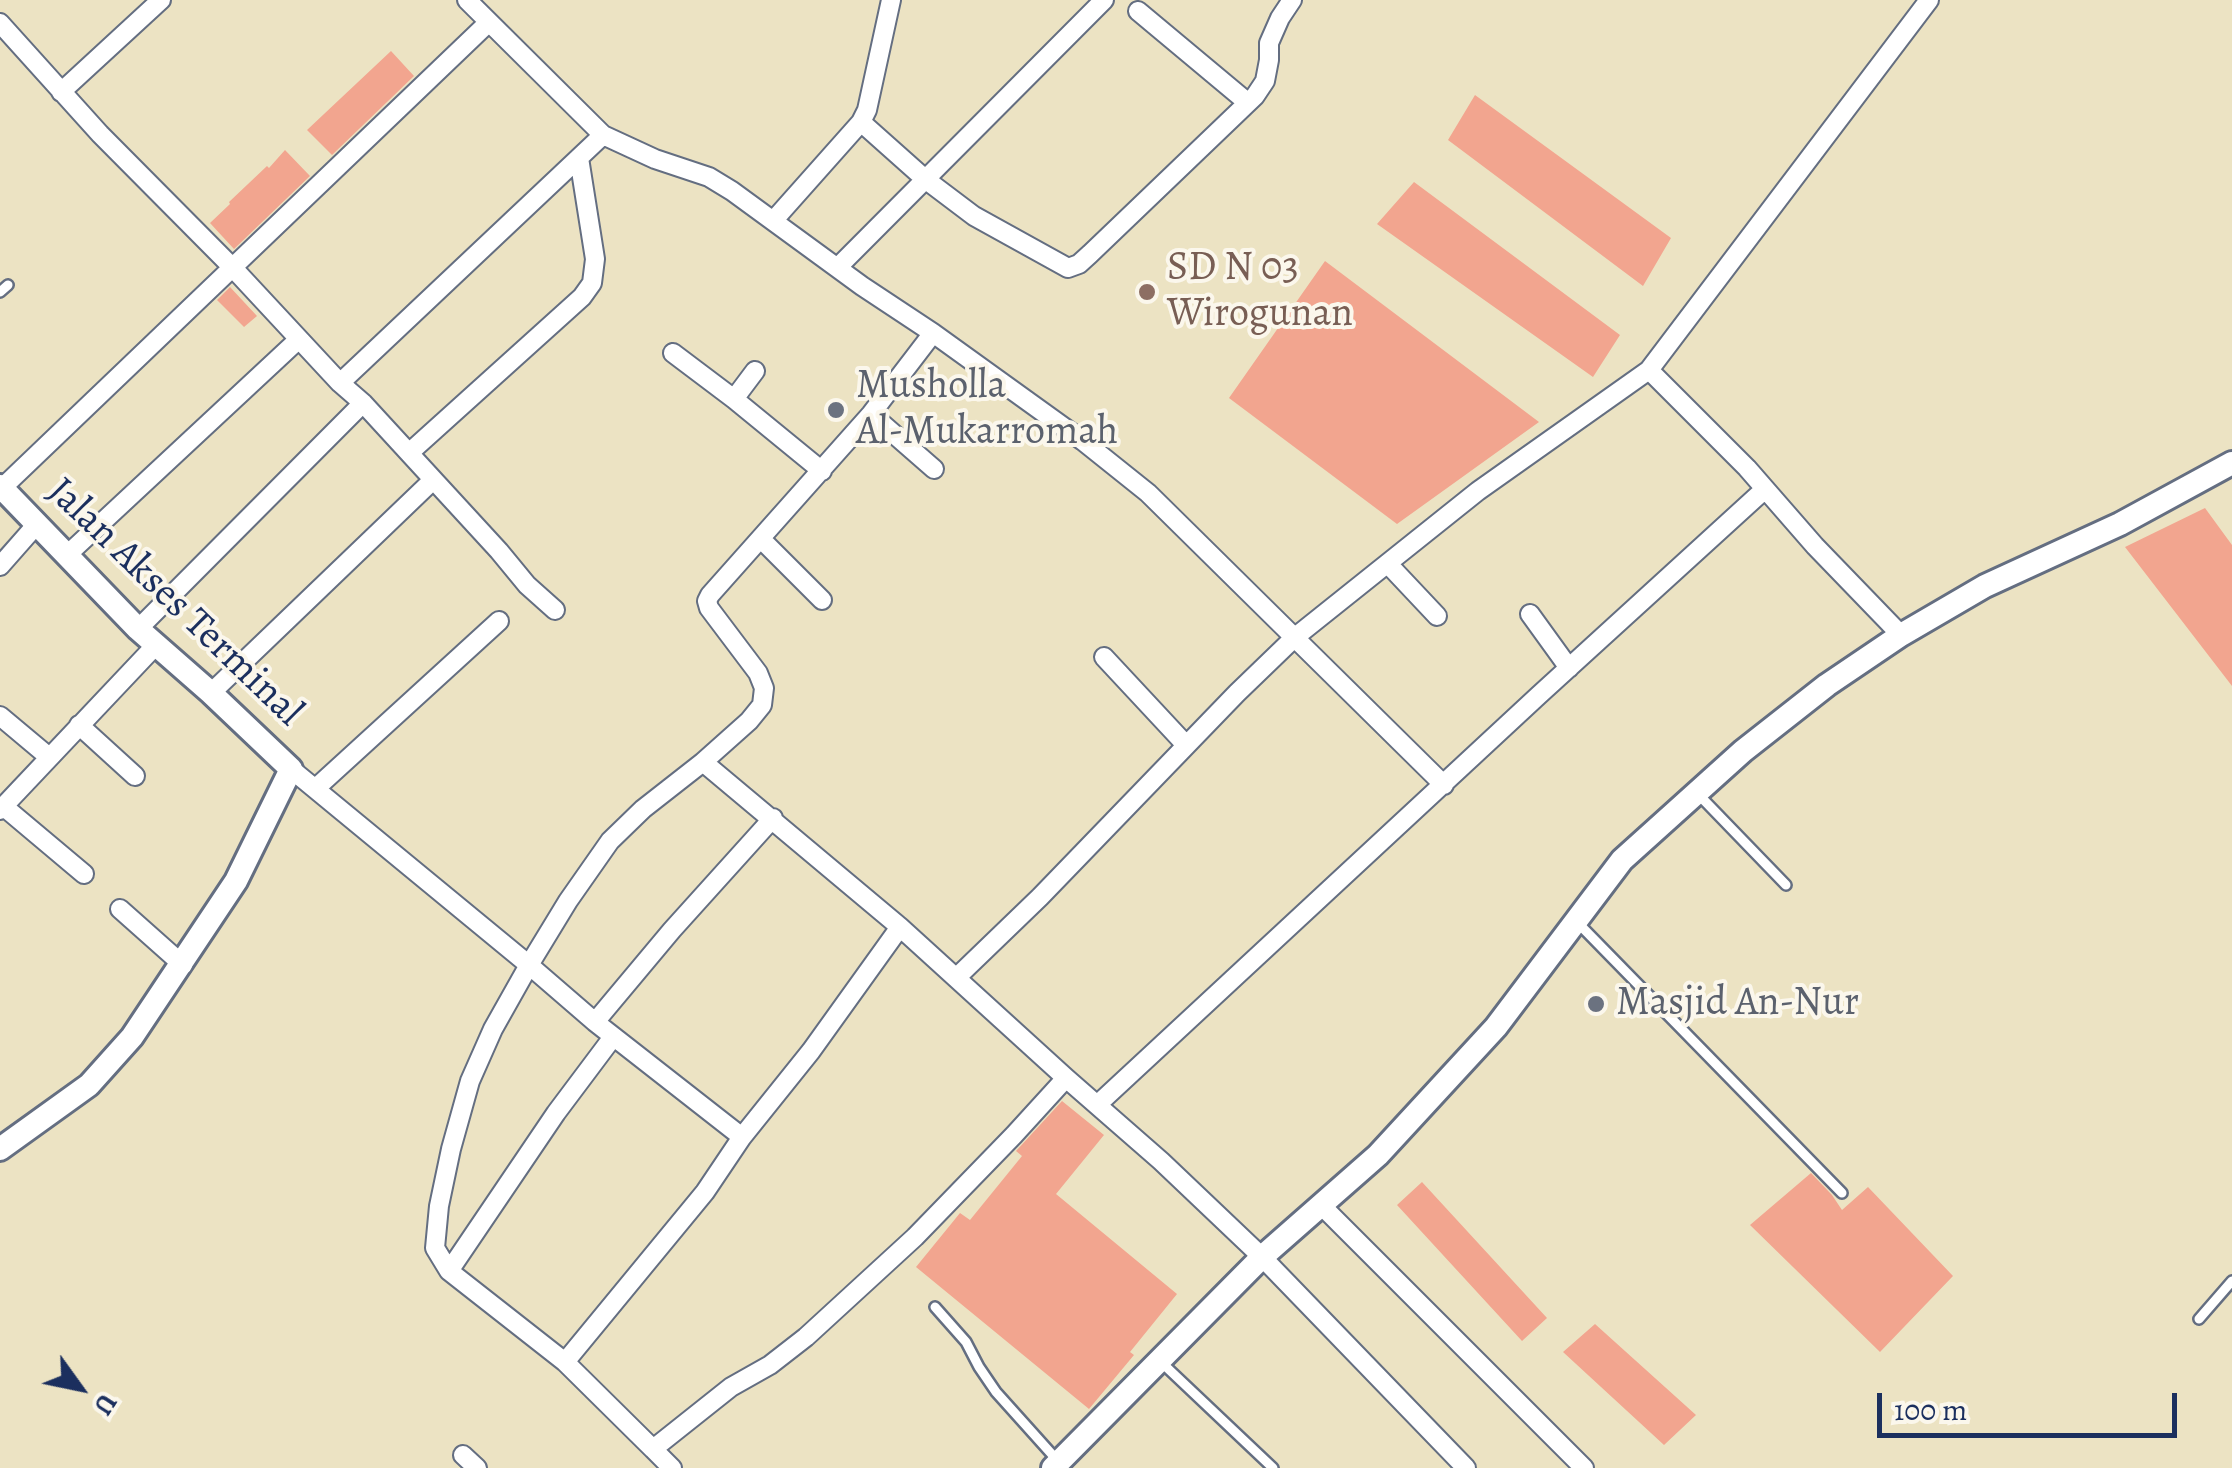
<!DOCTYPE html>
<style>
body{margin:0}
#map{position:relative;width:2232px;height:1468px;overflow:hidden;background:#ece3c3;font-family:Alegreya,serif}
canvas{display:block}
.north{position:absolute;left:30px;top:1338px;width:100px;height:100px;-webkit-text-stroke:8px #fbf7ec;paint-order:stroke;rotate:123deg;font-size:28px;font-weight:700;line-height:40px;text-align:center;color:#1b2f5e}
.north::after{content:'';display:block;margin:auto;width:35px;height:45px;background:#1b2f5e;clip-path:polygon(50% 0,100% 100%,50% 72%,0 100%)}
.scale{position:absolute;left:1877px;top:1393px;width:300px;height:45px;box-sizing:border-box;border:5px solid #1b2f5e;border-top:0;padding-left:12px;font-size:30px;line-height:35px;white-space:nowrap;color:#1b2f5e;-webkit-text-stroke:8px #fbf7ec;paint-order:stroke}
</style>
<div id="map">
<canvas width="2232" height="1468"></canvas>
<div class="north">U</div>
<div class="scale">100 m</div>
</div>
<script>
const context = document.querySelector('canvas').getContext('2d');
context.lineJoin = 'round';
function fill(path, color) {
  context.fillStyle = color;
  context.fill(path, 'evenodd');
}
function shape(rows) {
  const path = new Path2D();
  for (const r of rows) {
    path.moveTo(r[0], r[1]);
    for (let i = 2; i < r.length; i += 2) path.lineTo(r[i], r[i + 1]);
  }
  return path;
}
function trace(path, color, width, dash) {
  context.strokeStyle = color;
  context.lineWidth = width;
  context.lineCap = dash ? 'butt' : 'round';
  context.setLineDash(dash || []);
  context.stroke(path);
}
function write(font, color, halo, rows, align = 'center') {
  context.font = font + ' Alegreya,serif';
  context.lineWidth = 8;
  context.setLineDash([]);
  context.textBaseline = 'middle';
  context.strokeStyle = halo;
  context.fillStyle = color;
  for (const [text, x, y, turn = 0] of rows) {
    context.save();
    context.translate(x, y);
    context.rotate((+turn || 0) * Math.PI / 180);
    context.textAlign = isNaN(turn) ? turn : align;
    if (halo) context.strokeText(text, 0, 0);
    context.fillText(text, 0, 0);
    context.restore();
  }
}
fill(shape([
 [391,51,414,76,332,155,307,130],
 [1475,95,1671,238,1643,286,1448,140],
 [285,150,310,176,234,249,210,223,230,204,229,202,267,166,269,168],
 [1414,182,1620,335,1593,377,1377,224],
 [1325,261,1539,422,1397,524,1229,398],
 [230,287,257,316,244,327,217,300],
 [2205,508,2232,545,2232,686,2125,547],
 [1062,1101,1104,1135,1056,1194,1177,1294,1130,1352,1134,1355,1089,1409,916,1267,960,1213,970,1220,1022,1156,1016,1151],
 [1811,1173,1832,1195,1842,1210,1868,1187,1953,1276,1880,1352,1750,1225],
 [1422,1182,1547,1318,1522,1341,1397,1205],
 [1595,1324,1696,1415,1664,1445,1563,1352]
]), '#f2a58f');
const service = shape([
 [0,292,8,285],
 [1698,794,1786,885],
 [1578,923,1842,1193],
 [935,1307,966,1342,979,1367,996,1392,1057,1460],
 [2199,1319,2232,1281],
 [1161,1362,1273,1468]
]);
const minor = shape([
 [467,0,603,135,655,159,709,177,732,191,862,286,933,333,1083,441,1148,493,1444,785],
 [1138,11,1247,102],
 [0,23,100,134,234,269,340,383,363,403,499,551,527,585,555,610],
 [61,92,161,0],
 [861,122,925,179,974,216,1068,268,1079,264,1090,254,1255,96,1265,81,1269,60,1269,43,1280,18,1292,0],
 [773,221,861,122,867,110,891,0],
 [838,267,1104,0],
 [673,353,734,399],
 [755,371,734,399,822,471],
 [340,383,603,135],
 [871,414,934,469],
 [409,453,582,297,592,283,595,259,579,158],
 [2,488,489,22],
 [761,539,822,600],
 [67,555,299,339],
 [1388,564,1437,616],
 [0,566,37,524],
 [1530,614,1569,668],
 [138,629,363,403],
 [1901,635,1815,546,1747,468,1649,370,1929,0],
 [1104,657,1186,745],
 [211,693,433,480],
 [0,716,49,757],
 [79,725,135,776],
 [703,762,749,721,762,705,764,688,758,673,709,608,707,601,710,595,871,414,933,333],
 [291,769,529,965,568,901,610,841,643,809,703,762,900,927,1066,1078,1161,1161,1262,1257,1466,1468],
 [316,788,499,621],
 [3,806,84,874],
 [0,810,155,646],
 [120,909,183,965],
 [956,978,1040,897,1237,693,1294,638,1478,491,1649,370],
 [595,1022,529,965,493,1029,470,1081,451,1149,439,1206,435,1248,449,1271,565,1362,653,1449,731,1387,770,1365,806,1337,915,1237,1014,1135,1066,1078],
 [1097,1105,1539,695,1765,489],
 [742,1137,595,1022,672,930,773,818],
 [1322,1206,1584,1468],
 [449,1271,556,1113,613,1037],
 [565,1362,705,1192,742,1137,811,1051,900,927],
 [653,1449,672,1468],
 [463,1455,477,1468]
]);
const tertiary = shape([
 [0,486,138,629,211,693,291,769,236,881,132,1037,89,1085,0,1149],
 [1053,1468,1262,1257,1378,1155,1496,1027,1622,860,1743,751,1827,685,1901,635,1985,586,2120,524,2232,463]
]);
trace(service, '#646e81', 14);
trace(minor, '#646e81', 22);
trace(tertiary, '#646e81', 28);
trace(service, '#fff', 9);
trace(minor, '#fff', 18);
trace(tertiary, '#fff', 22);
for (const [x, y, r, color] of [
 [1147,292,10,"#8d6e63"],
 [836,410,10,"#6b7280"],
 [1596,1004,10,"#6b7280"]
]) {
  const dot = new Path2D();
  dot.arc(x, y, r, 0, 2 * Math.PI);
  context.fillStyle = color;
  context.fill(dot);
  trace(dot, '#fbf7ec', 4);
}
write('40px', '#785e54', '#fbf7ec', [
 ["SD N 03",1167,269],
 ["Wirogunan",1167,315]
], 'left');
write('40px', '#5b616d', '#fbf7ec', [
 ["Musholla",856,387],
 ["Al-Mukarromah",856,433],
 ["Masjid An-Nur",1616,1004]
], 'left');
write('40px', '#1b2f5e', '#fbf7ec', [
 ["Jalan Akses Terminal",174,603,44]
]);
</script>
